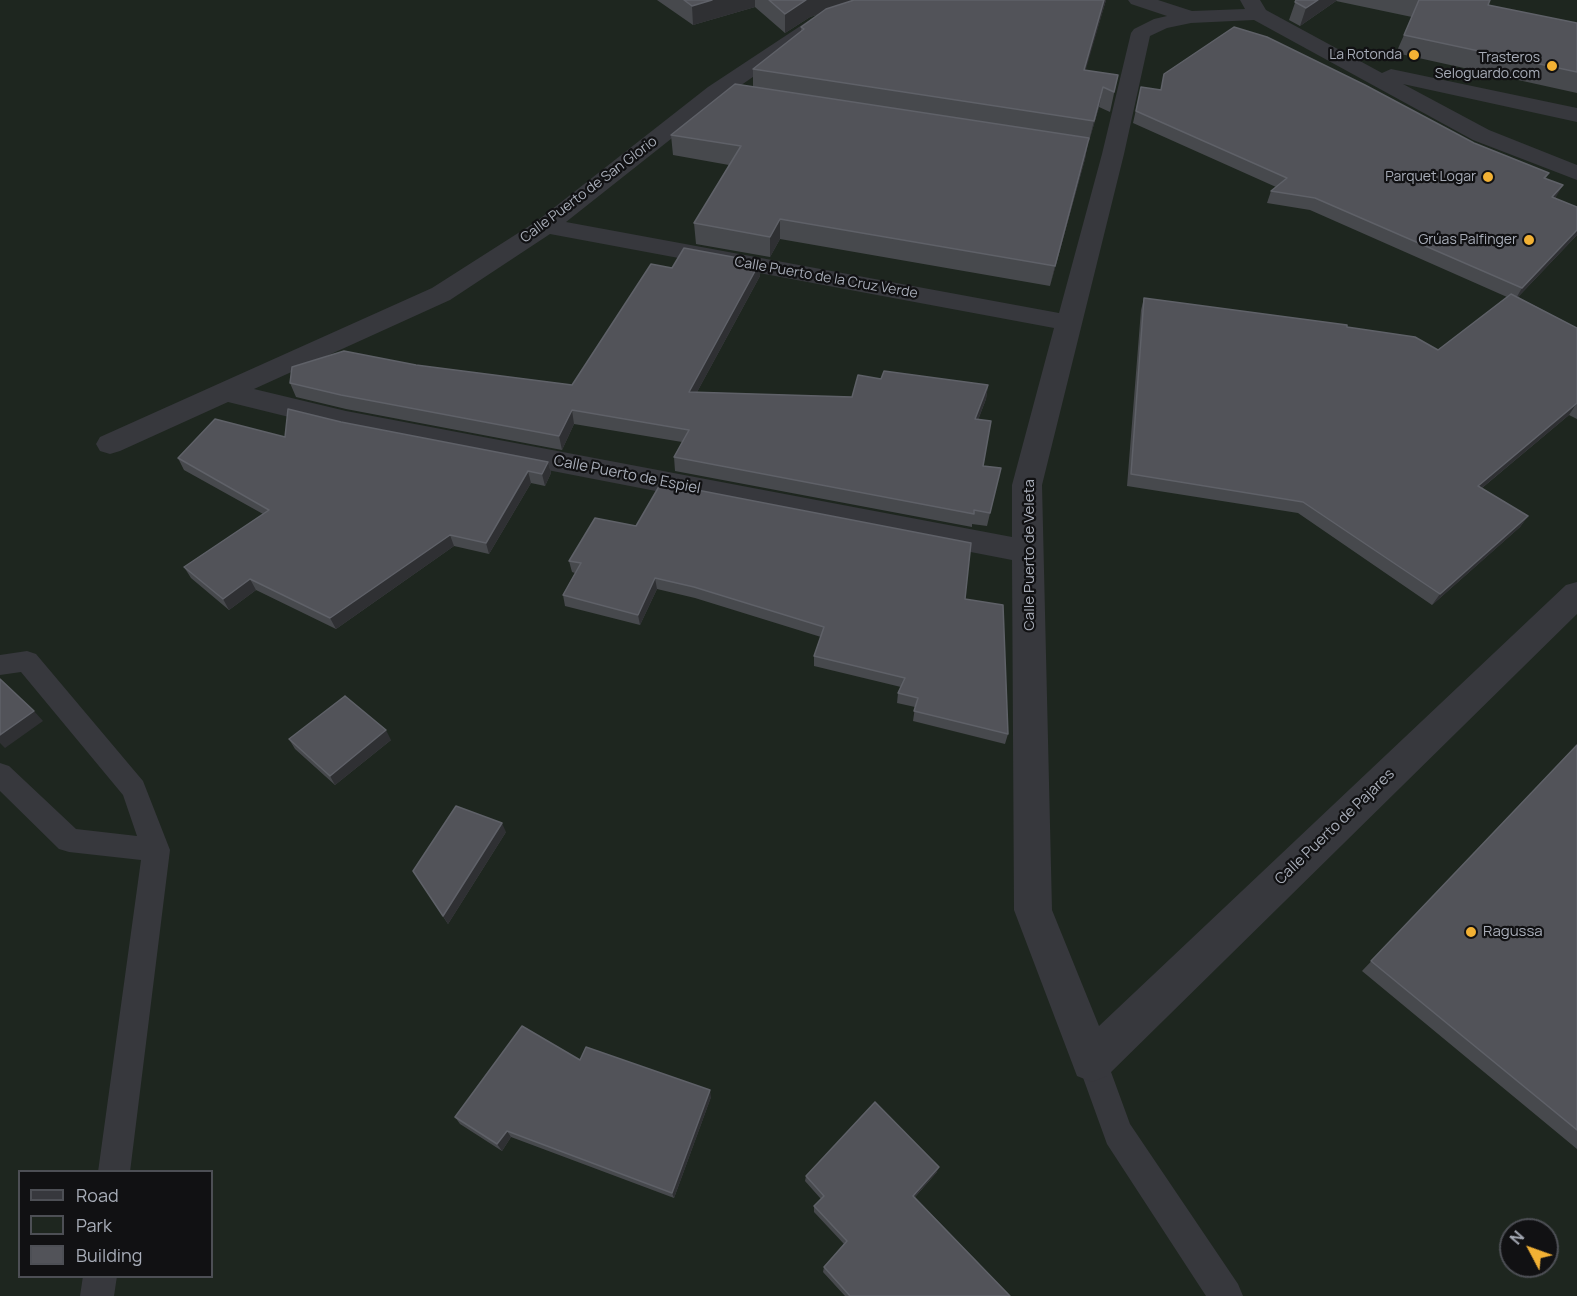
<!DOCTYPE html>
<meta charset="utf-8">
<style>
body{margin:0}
#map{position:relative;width:1577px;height:1296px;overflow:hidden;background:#161618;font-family:Manrope,sans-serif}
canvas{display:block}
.legend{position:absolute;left:18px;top:1170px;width:195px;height:108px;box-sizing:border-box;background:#111113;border:2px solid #4d4f55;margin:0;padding:8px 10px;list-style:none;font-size:18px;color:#a8adb8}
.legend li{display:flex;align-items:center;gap:12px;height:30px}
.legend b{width:30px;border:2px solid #4d4f55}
.north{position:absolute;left:1499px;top:1218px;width:60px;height:60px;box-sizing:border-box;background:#111113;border:2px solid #4d4f55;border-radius:50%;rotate:311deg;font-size:16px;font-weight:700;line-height:24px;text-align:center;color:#a8adb8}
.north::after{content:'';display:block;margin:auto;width:21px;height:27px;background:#f2b134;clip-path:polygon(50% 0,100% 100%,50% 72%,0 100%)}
</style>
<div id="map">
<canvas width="1577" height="1296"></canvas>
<ul class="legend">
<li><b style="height:8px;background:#37383d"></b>Road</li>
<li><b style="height:16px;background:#1e261f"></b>Park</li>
<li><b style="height:16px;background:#525359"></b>Building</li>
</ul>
<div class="north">N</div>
</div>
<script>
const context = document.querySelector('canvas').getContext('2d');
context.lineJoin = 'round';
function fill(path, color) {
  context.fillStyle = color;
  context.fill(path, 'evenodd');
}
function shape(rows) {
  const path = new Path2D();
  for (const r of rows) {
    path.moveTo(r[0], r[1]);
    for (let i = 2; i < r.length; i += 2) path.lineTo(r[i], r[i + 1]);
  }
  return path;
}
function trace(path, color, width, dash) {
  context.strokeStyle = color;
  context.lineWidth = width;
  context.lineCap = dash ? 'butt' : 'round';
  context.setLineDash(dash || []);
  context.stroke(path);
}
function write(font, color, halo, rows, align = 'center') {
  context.font = font + ' Manrope,sans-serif';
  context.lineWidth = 4.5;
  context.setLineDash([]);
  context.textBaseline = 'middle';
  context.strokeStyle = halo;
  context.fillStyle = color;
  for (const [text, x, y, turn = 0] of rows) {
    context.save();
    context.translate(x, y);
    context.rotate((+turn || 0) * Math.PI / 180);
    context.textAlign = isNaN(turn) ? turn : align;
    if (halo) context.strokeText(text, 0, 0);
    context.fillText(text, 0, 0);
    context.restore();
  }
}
fill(shape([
 [0,0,1577,0,1577,1296,0,1296],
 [20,1172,212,1172,212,1276,20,1276],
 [1511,1230,1547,1230,1547,1266,1511,1266]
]), '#1e261f');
fill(shape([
 [27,651,36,654,143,781,170,850,130,1172,98,1172,141,860,69,852,59,849,0,791,0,763,9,766,76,829,137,836,123,795,21,672,0,675,0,655,27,651],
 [1092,1046,1103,1050,1130,1124,1238,1284,1243,1296,1206,1296,1107,1144,1077,1061,1081,1050,1092,1046],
 [83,1276,117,1276,114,1296,80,1296,83,1276]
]), '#37383d');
fill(shape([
 [869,0,906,0,903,4,869,12,825,27,724,97,566,222,1059,313,1102,154,1131,33,1134,29,1154,19,1167,16,1131,4,1128,0,1158,0,1192,11,1245,9,1240,0,1260,0,1266,10,1382,73,1391,69,1577,108,1577,122,1403,84,1489,130,1577,165,1577,180,1473,140,1254,20,1191,23,1167,28,1150,36,1124,154,1042,485,1052,910,1099,1026,1566,585,1577,582,1577,614,1107,1076,1092,1082,1077,1076,1014,910,1012,560,346,431,228,402,120,451,110,454,100,451,96,444,100,437,432,288,537,221,708,87,811,19,869,0],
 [550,234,1054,328,1012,485,1012,537,346,411,254,389,450,300,550,234]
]), '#37383d');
fill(shape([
 [657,0,1106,0,1085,70,1118,75,1110,112,1099,107,1089,141,1088,141,1085,159,1050,286,780,239,770,257,696,244,694,223,729,165,673,155,671,135,753,86,753,69,801,31,801,27,820,14,810,17,785,33,755,7,693,25],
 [1296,0,1490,0,1488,5,1577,23,1577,93,1396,53,1412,17,1336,1,1300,26,1289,20],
 [1141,87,1474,143,1549,173,1546,178,1556,197,1555,199,1577,235,1518,297,1577,328,1577,419,1569,415,1482,488,1528,516,1520,527,1432,605,1298,513,1127,486,1141,310,1144,298,1347,327,1438,350,1507,297,1310,210,1267,203,1271,191,1276,187,1133,123],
 [672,268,760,276,697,392,852,397,881,379,988,385,986,399,978,420,983,466,1001,468,987,526,972,524,972,527,675,471,674,457,682,442,574,424,562,450,346,409,296,397,290,383,416,365,572,385],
 [285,437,548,462,551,473,545,486,531,483,489,554,454,546,336,629,256,590,229,610,191,578,184,567,263,514,184,470,178,458],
 [569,561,965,599,1008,734,1005,744,913,721,915,707,897,703,898,693,901,687,814,666,814,656,821,637,695,598,657,589,640,625,565,606,563,595,575,573,572,572],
 [289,739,391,740,335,785,295,749],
 [1577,745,1577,1149,1362,971],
 [506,832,448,924,413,871],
 [580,1060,711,1097,674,1198,511,1137,502,1151,460,1124,455,1117],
 [937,1172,915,1197,1010,1296,845,1296,823,1272,824,1267,844,1244,814,1212,814,1206,821,1199,805,1181,806,1176]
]), '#47494d');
fill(shape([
 [712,0,755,0,755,7,693,25,692,6],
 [806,0,862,0,810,17,785,33,785,14],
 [1104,0,1106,0,1080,90,1084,70],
 [1318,0,1337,0,1336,1,1300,26,1306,8],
 [1103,87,1099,107,1089,141,1094,121],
 [1089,138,1085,159,1050,286,1055,266],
 [1563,185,1556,197,1545,210,1552,197],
 [780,219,780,239,770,257,770,237],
 [1577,230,1577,235,1515,300,1522,288],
 [760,262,760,276,690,405,689,392],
 [988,385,986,399,973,433,975,419],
 [1577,403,1569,415,1471,497,1478,486],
 [572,410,574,424,562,450,559,436],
 [548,462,551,473,545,486,542,474],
 [528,471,531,483,489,554,486,543],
 [1528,516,1520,527,1432,605,1440,594],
 [450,535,454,546,336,629,330,618],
 [655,578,657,589,640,625,638,615],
 [250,579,256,590,229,610,223,599],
 [34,711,43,721,5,748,0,743,0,735],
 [386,730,391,740,335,785,330,776],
 [502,823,506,832,448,924,443,916],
 [710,1090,711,1097,674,1198,672,1193],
 [507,1131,511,1137,502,1151,497,1144],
 [939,1167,937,1172,911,1201,913,1196]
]), '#2f3033');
const building = shape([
 [684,0,712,0,692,6,684,0],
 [769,0,806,0,785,14,769,0],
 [854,0,1104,0,1084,70,1118,75,1114,92,1103,87,1094,121,753,69,804,29,801,27,826,9,854,0],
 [1296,0,1318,0,1306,8,1295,2,1296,0],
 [1419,0,1490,0,1488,5,1577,23,1577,72,1404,35,1419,0],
 [1234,27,1267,37,1365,85,1474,143,1549,173,1544,178,1563,185,1552,197,1577,207,1577,230,1522,288,1315,198,1271,191,1287,178,1136,111,1141,87,1161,90,1164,74,1234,27],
 [735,84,1089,138,1055,266,780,219,770,237,694,223,741,146,671,135,735,84],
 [684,248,760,262,689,392,852,397,858,375,881,379,884,371,988,385,975,419,991,421,983,466,1001,468,990,513,974,510,974,514,674,457,689,430,572,410,559,436,341,395,290,383,292,367,344,351,416,365,572,385,651,264,672,268,684,248],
 [1511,294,1577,328,1577,403,1478,486,1528,516,1440,594,1303,502,1131,474,1144,298,1347,325,1347,327,1415,337,1438,350,1511,294],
 [288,409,341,422,548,462,542,474,528,471,486,543,450,535,330,618,250,579,223,599,184,567,269,510,178,458,215,419,285,437,288,409],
 [661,483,971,543,965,599,1003,605,1008,734,914,711,918,698,898,693,905,678,814,656,824,627,694,587,655,578,638,615,563,595,581,563,569,561,595,518,636,526,661,483],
 [0,679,34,711,0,735,0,679],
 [345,696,386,730,330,776,289,739,345,696],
 [1577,745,1577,1130,1371,961,1577,745],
 [456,806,502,823,443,916,413,871,456,806],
 [522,1026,580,1060,586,1047,710,1090,672,1193,507,1131,497,1144,455,1117,522,1026],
 [875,1102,939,1167,913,1196,1010,1296,850,1296,824,1267,847,1241,814,1206,824,1196,806,1176,875,1102]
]);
fill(building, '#525359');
trace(building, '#5f6168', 1.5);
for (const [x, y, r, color] of [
 [1414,55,6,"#f2b134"],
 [1552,66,6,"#f2b134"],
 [1488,177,6,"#f2b134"],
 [1529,240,6,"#f2b134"],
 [1471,932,6,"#f2b134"]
]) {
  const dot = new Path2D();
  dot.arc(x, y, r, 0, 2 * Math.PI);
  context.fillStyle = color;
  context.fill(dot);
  trace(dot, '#111113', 2);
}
write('14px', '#a8adb8', '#111113', [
 ["La Rotonda",1402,55],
 ["Trasteros",1540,58],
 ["Seloguardo.com",1540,74],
 ["Parquet Logar",1476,177],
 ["Grúas Palfinger",1517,240]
], 'right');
write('14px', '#a8adb8', '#111113', [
 ["Calle Puerto de San Glorio",589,190,-37],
 ["Calle Puerto de la Cruz Verde",826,278,10]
]);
write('15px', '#a8adb8', '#111113', [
 ["Calle Puerto de Espiel",627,475,11],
 ["Calle Puerto de Veleta",1030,555,-90],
 ["Calle Puerto de Pajares",1335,827,-44]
]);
write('15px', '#a8adb8', '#111113', [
 ["Ragussa",1483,932]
], 'left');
</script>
